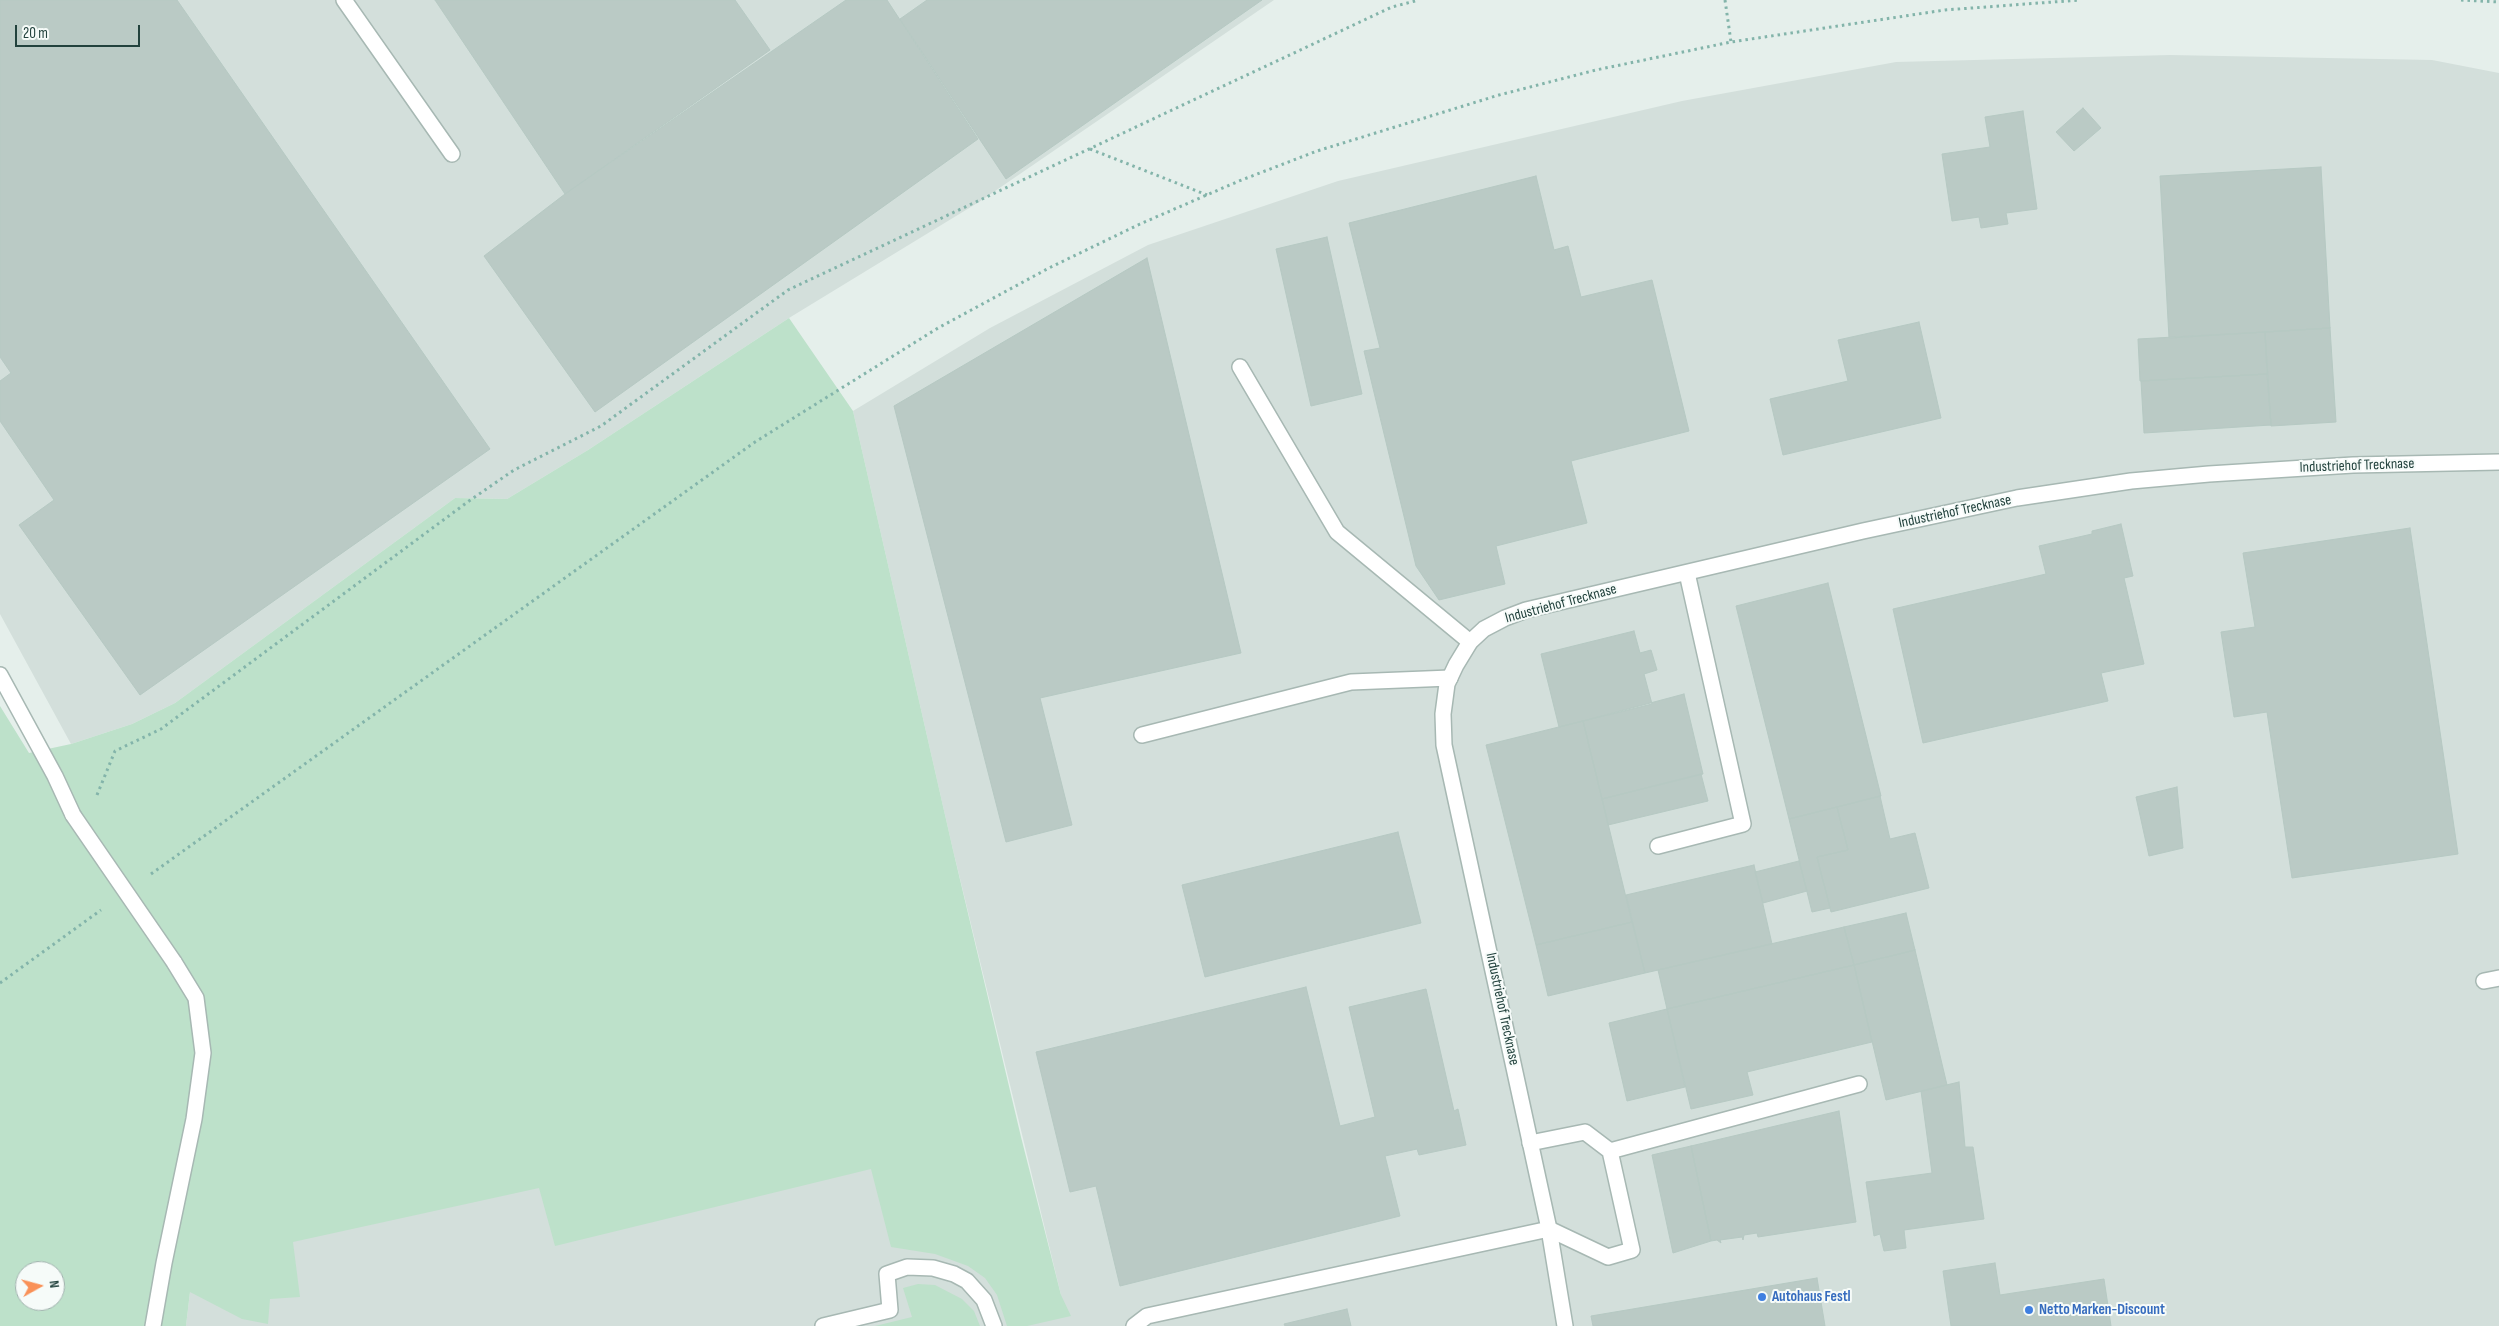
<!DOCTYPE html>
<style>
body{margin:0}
#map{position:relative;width:2499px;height:1326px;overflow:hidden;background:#e5efeb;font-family:"Sofia Sans Condensed",sans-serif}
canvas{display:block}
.north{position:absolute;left:15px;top:1261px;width:50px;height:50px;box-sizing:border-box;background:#f6fbf9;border:1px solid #a1b1ae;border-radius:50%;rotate:83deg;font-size:14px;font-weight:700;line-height:20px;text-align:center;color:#22423d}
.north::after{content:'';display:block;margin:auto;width:18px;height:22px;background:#f99158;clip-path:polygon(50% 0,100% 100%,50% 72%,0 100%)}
.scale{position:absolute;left:15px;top:25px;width:125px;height:22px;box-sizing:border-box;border:2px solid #22423d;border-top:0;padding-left:6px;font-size:15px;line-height:18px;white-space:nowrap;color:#22423d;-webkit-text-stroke:4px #f6fbf9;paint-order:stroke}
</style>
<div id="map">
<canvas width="2499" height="1326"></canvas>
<div class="north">N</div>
<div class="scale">20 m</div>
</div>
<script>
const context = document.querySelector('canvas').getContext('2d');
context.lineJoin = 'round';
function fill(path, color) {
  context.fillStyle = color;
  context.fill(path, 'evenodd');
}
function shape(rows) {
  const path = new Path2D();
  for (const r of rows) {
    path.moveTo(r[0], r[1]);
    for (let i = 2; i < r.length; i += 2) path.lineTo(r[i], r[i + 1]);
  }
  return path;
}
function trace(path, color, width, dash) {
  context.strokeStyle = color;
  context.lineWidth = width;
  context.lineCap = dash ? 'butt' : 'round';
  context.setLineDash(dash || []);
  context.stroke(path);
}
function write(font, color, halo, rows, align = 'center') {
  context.font = font + ' "Sofia Sans Condensed",sans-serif';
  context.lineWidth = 4;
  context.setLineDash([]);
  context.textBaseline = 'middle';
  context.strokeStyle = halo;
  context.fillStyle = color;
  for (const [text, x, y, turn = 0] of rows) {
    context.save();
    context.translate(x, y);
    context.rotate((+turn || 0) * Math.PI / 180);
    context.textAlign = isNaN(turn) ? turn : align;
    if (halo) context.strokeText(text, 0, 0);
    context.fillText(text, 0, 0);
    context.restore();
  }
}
fill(shape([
 [0,0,1274,0,979,202,789,318,588,450,507,499,455,498,175,703,132,724,71,744,0,614],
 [2170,55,2432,60,2499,73,2499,1326,186,1326,190,1292,476,814,1061,1295,953,850,853,411,990,328,1148,245,1338,181,1682,101,1896,62]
]), '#d3dfdb');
fill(shape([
 [789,318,853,411,953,850,1021,1137,1061,1295,1071,1316,1027,1326,1007,1326,997,1295,985,1278,968,1266,935,1254,891,1247,871,1169,555,1246,539,1188,293,1242,300,1297,270,1299,268,1324,242,1319,190,1292,186,1326,0,1326,0,706,29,753,71,744,132,724,175,703,455,498,507,499,588,450],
 [25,1271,55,1271,55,1301,25,1301],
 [918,1284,935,1285,962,1299,974,1311,980,1326,875,1326,912,1317,903,1288]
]), '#bde1ca');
const building = shape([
 [0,0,177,0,490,449,140,695,19,525,54,500,0,421,0,381,11,373,0,357,0,0],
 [435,0,735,0,770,50,565,194,435,0],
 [846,0,887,0,978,139,595,412,484,256,565,194,846,0],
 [927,0,1262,0,1006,179,900,19,927,0],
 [2083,108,2101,128,2074,151,2056,132,2083,108],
 [2023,111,2037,209,2006,213,2008,224,1981,228,1979,217,1952,221,1942,154,1990,147,1985,117,2023,111],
 [2321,167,2330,328,2169,338,2160,176,2321,167],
 [1536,176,1554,250,1568,246,1581,297,1652,280,1689,431,1571,461,1587,523,1496,546,1505,584,1439,600,1416,566,1364,351,1380,348,1349,223,1536,176],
 [1327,237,1362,394,1311,406,1276,249,1327,237],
 [1147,258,1241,653,1040,698,1072,825,1006,842,894,406,1147,258],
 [1919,322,1941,418,1783,455,1770,399,1848,381,1838,340,1919,322],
 [2330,328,2336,422,2271,426,2265,332,2330,328],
 [2265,332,2267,374,2140,381,2138,339,2265,332],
 [2267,374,2271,425,2144,433,2141,381,2267,374],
 [2121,524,2133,576,2124,578,2144,664,2101,673,2108,701,1923,743,1893,609,2046,574,2039,546,2092,534,2092,531,2121,524],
 [2410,528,2458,854,2292,878,2267,712,2234,717,2221,632,2255,627,2243,553,2410,528],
 [1828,583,1881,796,1789,819,1736,606,1828,583],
 [1634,631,1640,653,1651,650,1657,670,1644,674,1652,704,1559,727,1541,654,1634,631],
 [1684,694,1703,774,1602,799,1583,721,1684,694],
 [1583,721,1632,922,1536,945,1486,745,1583,721],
 [1701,774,1708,801,1608,825,1602,799,1701,774],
 [2177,787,2183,848,2149,856,2136,797,2177,787],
 [1880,796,1890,839,1915,833,1929,888,1831,912,1817,857,1848,850,1837,807,1880,796],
 [1837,807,1848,850,1817,857,1830,908,1812,912,1789,819,1837,807],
 [1398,832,1421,923,1205,977,1182,885,1398,832],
 [1799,861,1807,891,1763,903,1755,872,1799,861],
 [1754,865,1772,944,1645,973,1626,895,1754,865],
 [1906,913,1915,950,1854,965,1844,927,1906,913],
 [1632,922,1645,973,1548,996,1536,945,1632,922],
 [1844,927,1854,965,1667,1009,1658,970,1844,927],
 [1915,950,1947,1085,1886,1100,1854,965,1915,950],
 [1854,965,1872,1042,1747,1072,1753,1095,1691,1109,1667,1009,1854,965],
 [1306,987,1340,1126,1375,1117,1349,1007,1426,989,1454,1111,1458,1109,1466,1145,1419,1155,1417,1149,1385,1156,1400,1216,1120,1286,1096,1186,1070,1192,1036,1052,1306,987],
 [1667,1009,1685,1087,1627,1101,1609,1023,1667,1009],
 [1959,1082,1965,1147,1973,1147,1984,1219,1904,1230,1906,1248,1884,1251,1880,1234,1874,1236,1866,1182,1932,1173,1921,1091,1959,1082],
 [1839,1111,1856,1222,1758,1237,1757,1233,1744,1235,1743,1240,1742,1237,1720,1240,1721,1243,1717,1240,1711,1241,1691,1146,1839,1111],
 [1691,1146,1711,1241,1673,1253,1652,1155,1691,1146],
 [1995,1263,2000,1295,2104,1279,2111,1326,1951,1326,1943,1271,1995,1263],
 [1817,1278,1825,1326,1593,1326,1591,1316,1817,1278],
 [1347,1309,1351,1326,1285,1326,1284,1324,1347,1309]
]);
fill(building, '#bacac5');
trace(building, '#b6c9c3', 1);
const lane = shape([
 [344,0,452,154],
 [1240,367,1337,532,1470,642],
 [1142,735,1351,682,1450,678],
 [1658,846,1743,824,1687,573],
 [2484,981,2499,978],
 [1530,1143,1585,1132,1610,1151],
 [1549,1229,1608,1257,1632,1250,1610,1151,1859,1084],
 [1549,1229,1565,1326],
 [823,1326,890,1310,887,1274,907,1267,933,1268,954,1274,967,1281,984,1300,994,1326]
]);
const street = shape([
 [0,675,55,776,73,815],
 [153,1326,164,1263,194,1119,203,1053,196,998,174,962],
 [1134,1326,1147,1316,1549,1229,1444,745,1443,714,1447,684,1456,665,1470,642,1484,629,1505,618,1526,610,1863,531,2017,498,2131,481,2209,474,2353,465,2499,462]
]);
trace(lane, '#a7b8b3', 18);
trace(street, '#a7b8b3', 18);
trace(shape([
 [1725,0,1731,42],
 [2461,0,2499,2],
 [1090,149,1207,195],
 [97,795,115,751,161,729,469,501,514,470,601,426,788,290,1392,7,1419,0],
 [151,874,755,442,938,328,1049,268,1140,224,1239,181,1317,151,1499,95,1596,70,1731,42,1945,10,2080,0],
 [0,983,101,910]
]), '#83b4aa', 3, [2.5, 4]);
trace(lane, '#fff', 15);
trace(street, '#fff', 15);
const streetBridge = shape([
 [73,815,174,962]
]);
trace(streetBridge, '#a7b8b3', 18, []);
trace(streetBridge, '#fff', 15);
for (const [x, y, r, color] of [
 [1762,1297,5,"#3f7fe0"],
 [2029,1310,5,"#3f7fe0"]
]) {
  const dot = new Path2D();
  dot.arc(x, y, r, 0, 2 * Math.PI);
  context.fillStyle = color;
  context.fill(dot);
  trace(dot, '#f6fbf9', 2);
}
write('15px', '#22423d', '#f6fbf9', [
 ["Industriehof Trecknase",2357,466,-2],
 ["Industriehof Trecknase",1955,512,-12],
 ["Industriehof Trecknase",1561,604,-15],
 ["Industriehof Trecknase",1502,1009,78]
]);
write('bold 15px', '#366cbe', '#f6fbf9', [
 ["Autohaus Festl",1772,1297],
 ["Netto Marken-Discount",2039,1310]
], 'left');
</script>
